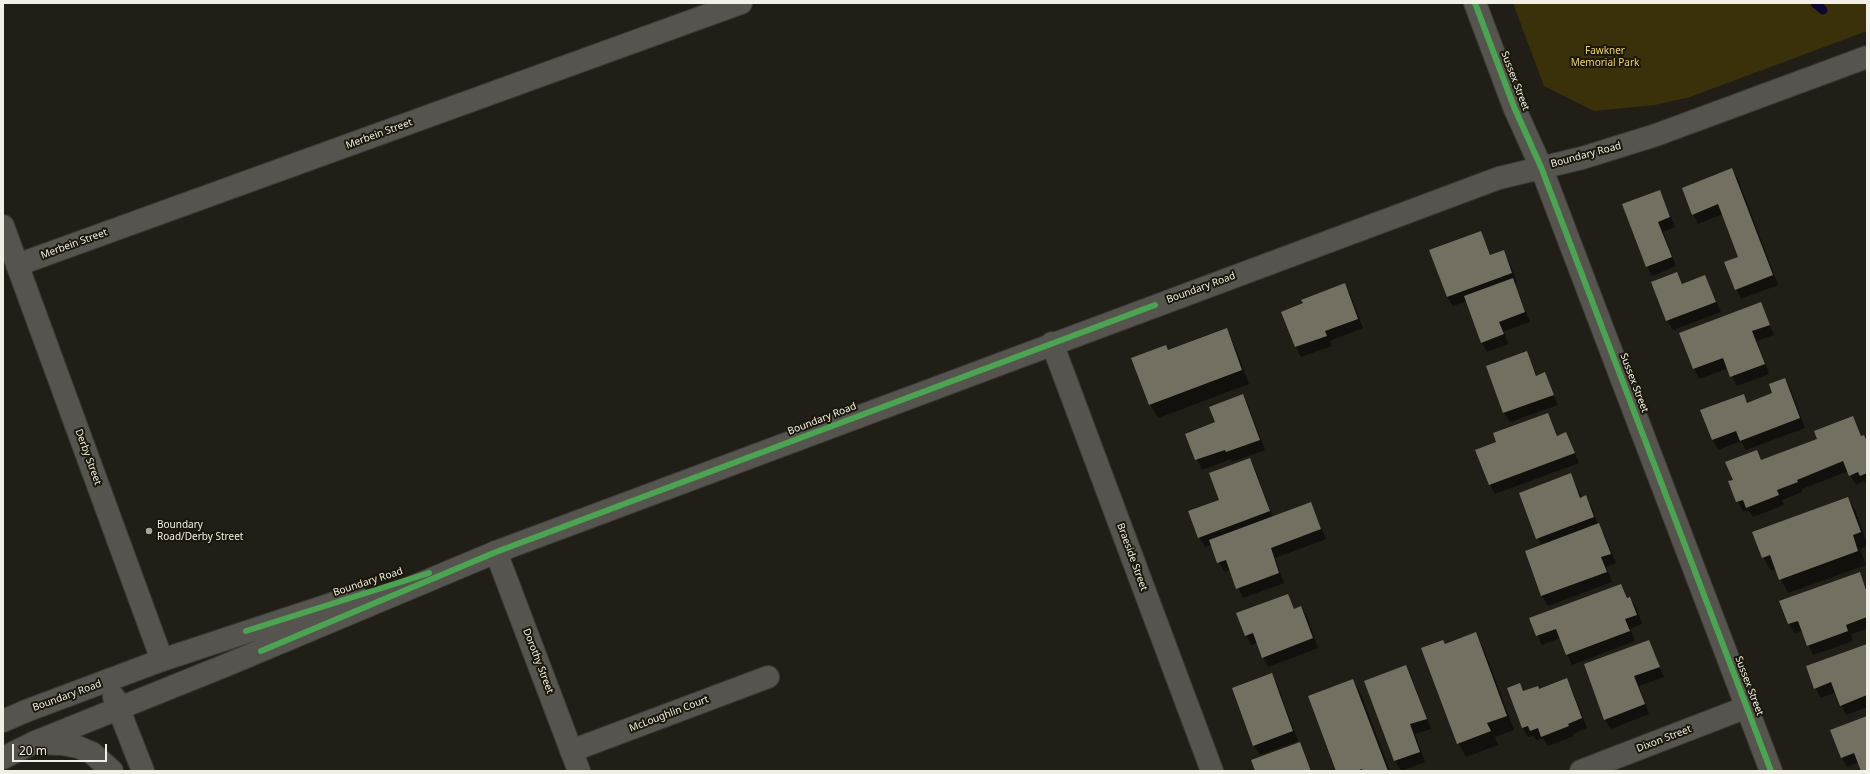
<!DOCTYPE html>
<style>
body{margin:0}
#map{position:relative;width:1870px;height:774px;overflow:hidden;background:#201e17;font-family:"Noto Sans",sans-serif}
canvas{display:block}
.frame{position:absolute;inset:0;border:4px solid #f1efe6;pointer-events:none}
.scale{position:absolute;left:12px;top:744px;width:95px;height:18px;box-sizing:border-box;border:2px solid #f1efe6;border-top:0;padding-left:5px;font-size:12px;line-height:14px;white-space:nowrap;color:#f1efe6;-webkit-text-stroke:3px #1b170a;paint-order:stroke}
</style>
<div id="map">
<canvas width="1870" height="774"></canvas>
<div class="frame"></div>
<div class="scale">20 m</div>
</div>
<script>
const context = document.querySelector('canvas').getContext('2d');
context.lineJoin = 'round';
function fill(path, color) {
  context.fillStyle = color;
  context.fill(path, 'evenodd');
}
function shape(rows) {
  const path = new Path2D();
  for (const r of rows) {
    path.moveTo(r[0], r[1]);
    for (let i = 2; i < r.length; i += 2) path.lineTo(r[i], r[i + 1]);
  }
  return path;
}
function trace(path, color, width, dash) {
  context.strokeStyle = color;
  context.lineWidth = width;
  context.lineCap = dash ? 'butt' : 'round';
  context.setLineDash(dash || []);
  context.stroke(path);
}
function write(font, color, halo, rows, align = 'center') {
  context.font = font + ' "Noto Sans",sans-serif';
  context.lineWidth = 4;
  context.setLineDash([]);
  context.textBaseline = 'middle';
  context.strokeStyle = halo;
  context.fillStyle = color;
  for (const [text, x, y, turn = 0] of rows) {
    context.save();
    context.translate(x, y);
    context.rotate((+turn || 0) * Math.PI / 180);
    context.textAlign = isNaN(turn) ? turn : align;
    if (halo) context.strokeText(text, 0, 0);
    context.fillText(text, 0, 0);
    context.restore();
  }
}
fill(shape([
 [1513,3,1867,3,1867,31,1690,97,1655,105,1594,111,1544,86]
]), '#3a300a');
fill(shape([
 [1732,170,1738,179,1778,285,1741,299,1736,289,1739,257,1723,214,1698,224,1693,214],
 [1660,191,1675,227,1663,232,1676,266,1652,276,1647,266],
 [1481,232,1491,256,1503,251,1509,261,1517,283,1515,284,1530,322,1504,331,1508,344,1487,352,1482,343,1467,301,1453,306,1447,297],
 [1677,273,1683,284,1705,276,1721,312,1673,330,1667,320],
 [1344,284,1350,294,1363,328,1330,341,1332,346,1301,357,1296,347,1283,312],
 [1760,304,1774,335,1757,341,1769,374,1737,386,1728,368,1699,379,1694,369,1680,334],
 [1226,330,1234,344,1249,384,1158,418,1150,405,1166,346,1169,351],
 [1526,352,1537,376,1545,373,1558,405,1510,422,1504,413,1487,367],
 [1785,379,1790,388,1805,428,1746,450,1741,441,1718,450,1713,440,1702,411,1743,395,1748,403,1773,393],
 [1243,395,1248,405,1265,450,1232,462,1231,459,1202,470,1186,434,1216,423],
 [1548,414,1558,436,1566,433,1579,463,1495,494,1490,485],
 [1853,417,1862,437,1864,436,1867,442,1867,485,1864,481,1856,485,1848,471,1802,489,1802,492,1782,500,1784,505,1753,517,1748,510,1743,512,1730,482,1734,481,1756,452,1762,461,1818,439],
 [1250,459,1255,469,1273,517,1310,503,1326,539,1275,558,1284,583,1243,598,1230,570,1224,572,1211,545,1205,547,1199,537,1220,500],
 [1571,475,1582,498,1586,497,1591,506,1598,524,1604,534,1616,563,1606,567,1612,582,1548,606,1542,596,1526,551,1541,545,1520,493],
 [1848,498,1856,512,1867,544,1867,546,1860,549,1866,565,1788,593,1776,569,1771,571,1763,557],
 [1859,573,1867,589,1867,629,1851,634,1853,641,1813,655,1802,631,1794,633,1789,624],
 [1621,585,1628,599,1630,598,1636,607,1642,624,1630,629,1635,641,1572,665,1560,638,1542,645,1530,619],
 [1288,596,1295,610,1301,607,1307,617,1318,648,1268,667,1257,643,1251,645,1246,635],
 [1475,633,1483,647,1514,730,1495,737,1498,745,1466,757,1458,743],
 [1649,641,1664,677,1639,686,1649,714,1611,729,1605,720,1585,665],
 [1867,646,1867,707,1846,715,1836,692,1821,698,1815,688],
 [1406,666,1411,676,1431,729,1415,734,1425,762,1401,771,1395,761,1365,681],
 [1271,674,1277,684,1298,741,1260,755,1254,746,1233,688],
 [1566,679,1572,689,1587,728,1573,734,1574,736,1548,746,1543,738,1536,740,1533,736,1528,737,1523,728,1519,684,1524,692,1539,690],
 [1353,680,1361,694,1390,771,1337,771],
 [1867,717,1867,771,1862,771,1859,762,1847,767,1842,757],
 [1300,743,1312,771,1257,771]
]), '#0007');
trace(shape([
 [1815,3,1823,10]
]), '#0d062e', 9);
fill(shape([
 [1732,168,1773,275,1735,290,1724,262,1738,257,1718,204,1692,215,1682,188],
 [1660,190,1670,217,1658,222,1672,257,1646,267,1622,204],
 [1481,231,1490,255,1504,250,1512,273,1447,297,1429,250],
 [1677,272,1682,284,1705,275,1716,302,1666,321,1651,282],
 [1513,278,1525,312,1499,322,1504,334,1481,343,1464,296],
 [1345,283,1358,319,1325,331,1327,336,1295,347,1281,312,1303,303,1301,300],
 [1761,302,1770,325,1752,331,1765,364,1730,377,1723,358,1693,369,1679,333],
 [1227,328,1242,370,1149,405,1131,358,1166,345,1168,350],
 [1527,351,1536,376,1545,372,1554,395,1503,413,1486,366],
 [1785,378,1800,418,1740,441,1736,431,1712,440,1700,410,1744,394,1747,403,1772,393,1769,384],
 [1243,394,1260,440,1226,452,1225,450,1195,460,1185,434,1215,422,1209,407],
 [1548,413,1557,436,1566,432,1575,453,1489,485,1475,450,1496,442,1493,433],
 [1853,416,1861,436,1864,435,1867,442,1867,473,1860,476,1858,472,1849,476,1843,461,1797,480,1798,482,1777,490,1779,495,1746,508,1743,500,1736,502,1728,481,1733,480,1725,462,1757,450,1761,460,1817,439,1814,431],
 [1250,458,1270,511,1198,538,1188,511,1219,500,1209,473],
 [1571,473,1580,498,1586,495,1594,517,1536,539,1519,493],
 [1848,497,1861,532,1853,535,1858,551,1779,580,1770,555,1762,558,1752,532],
 [1311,502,1321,529,1271,548,1279,573,1236,589,1226,560,1217,563,1209,540],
 [1599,523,1611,554,1601,557,1607,572,1541,596,1525,551],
 [1860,572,1867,593,1867,617,1846,625,1848,631,1807,646,1798,621,1788,624,1779,601],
 [1621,584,1627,598,1630,597,1637,615,1625,619,1630,631,1566,655,1556,629,1536,636,1529,618],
 [1288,594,1294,609,1301,606,1313,638,1262,658,1253,633,1245,636,1236,613],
 [1476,632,1507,716,1487,723,1491,731,1457,744,1421,648,1443,640,1445,644],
 [1649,640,1660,667,1634,676,1645,704,1604,720,1584,664],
 [1867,644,1867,695,1840,706,1831,682,1814,689,1806,666],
 [1406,665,1427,719,1410,724,1420,752,1394,761,1364,681],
 [1272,673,1293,731,1253,746,1232,688],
 [1567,678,1582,718,1568,724,1569,726,1541,737,1538,728,1530,731,1528,726,1522,728,1507,688,1520,683,1523,691,1538,686,1539,689],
 [1353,679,1388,771,1362,771,1362,769,1357,771,1336,771,1308,696],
 [1867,716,1867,771,1861,771,1854,753,1841,758,1830,730],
 [1300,742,1311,771,1255,771,1251,760]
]), '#747061');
const street = shape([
 [3,226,162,660],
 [17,265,741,3],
 [1052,343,1212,771],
 [496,552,579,771],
 [571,751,768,677],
 [1581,771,1747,707]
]);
const secondary = shape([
 [1475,3,1514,107,1541,167,1771,771],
 [114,697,143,771],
 [3,721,26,711,162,660,356,596],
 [40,743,62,744,78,747,92,753,112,771],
 [3,758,33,743,229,664,496,552,1499,178,1582,158,1656,135,1867,57]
]);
trace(street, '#3b3a35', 24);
trace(secondary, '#3b3a35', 24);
trace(street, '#56544f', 22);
trace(secondary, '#56544f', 22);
trace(shape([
 [1475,3,1514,107,1541,167,1771,771],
 [246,631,429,573],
 [261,651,496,552,1155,305]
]), '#4ca352', 6);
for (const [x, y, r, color] of [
 [149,531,4,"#a8a69e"]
]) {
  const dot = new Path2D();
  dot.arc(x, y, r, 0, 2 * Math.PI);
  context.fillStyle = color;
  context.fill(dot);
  trace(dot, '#1b170a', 1.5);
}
write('10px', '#ebd47a', '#1b170a', [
 ["Fawkner",1605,51],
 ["Memorial Park",1605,63]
]);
write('10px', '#f1efe6', '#1b170a', [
 ["Sussex Street",1515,81,69],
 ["Merbein Street",379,134,-20],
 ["Boundary Road",1586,155,-15],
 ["Merbein Street",74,244,-20],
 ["Boundary Road",1201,288,-20],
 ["Sussex Street",1634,383,69],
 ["Boundary Road",822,419,-21],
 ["Derby Street",88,457,70],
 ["Braeside Street",1132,557,70],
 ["Boundary Road",368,582,-18],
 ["Dorothy Street",538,661,69],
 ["Sussex Street",1749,686,69],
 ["Boundary Road",67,696,-20],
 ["McLoughlin Court",669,714,-21],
 ["Dixon Street",1664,739,-21]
]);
write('10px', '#f1efe6', '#1b170a', [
 ["Boundary",157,525],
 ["Road/Derby Street",157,537]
], 'left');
</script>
